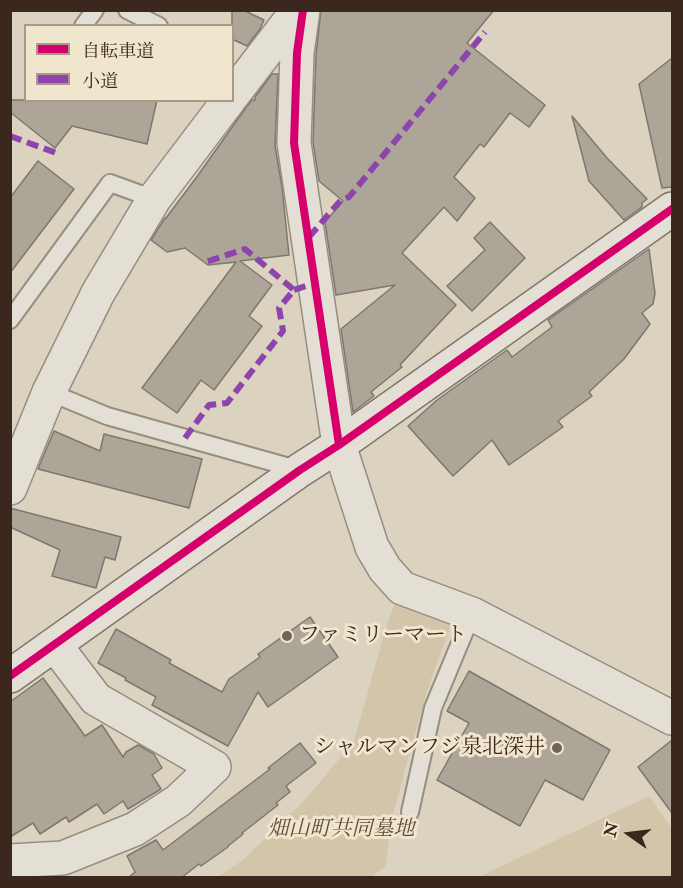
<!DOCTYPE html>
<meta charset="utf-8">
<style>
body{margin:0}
#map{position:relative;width:683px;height:888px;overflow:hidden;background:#dbd3bf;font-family:"IM FELL Double Pica","Noto Serif JP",serif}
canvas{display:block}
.frame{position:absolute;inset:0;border:12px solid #3c271e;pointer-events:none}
.legend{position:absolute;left:24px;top:24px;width:210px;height:78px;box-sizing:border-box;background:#f0e6cd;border:2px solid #a89a87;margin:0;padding:8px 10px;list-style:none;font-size:18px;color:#3c271e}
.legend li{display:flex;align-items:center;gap:12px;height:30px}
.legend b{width:30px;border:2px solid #a89a87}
.north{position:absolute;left:599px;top:804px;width:60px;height:60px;-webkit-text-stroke:4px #f0e6cd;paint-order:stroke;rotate:284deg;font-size:16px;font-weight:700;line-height:24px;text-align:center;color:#3c271e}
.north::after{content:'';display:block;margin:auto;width:21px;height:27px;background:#3c271e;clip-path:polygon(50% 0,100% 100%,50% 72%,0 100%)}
</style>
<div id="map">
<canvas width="683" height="888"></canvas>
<div class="frame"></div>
<ul class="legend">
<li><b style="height:8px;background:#d6006c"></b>自転車道</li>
<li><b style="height:8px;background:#8e44ad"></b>小道</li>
</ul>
<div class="north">N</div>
</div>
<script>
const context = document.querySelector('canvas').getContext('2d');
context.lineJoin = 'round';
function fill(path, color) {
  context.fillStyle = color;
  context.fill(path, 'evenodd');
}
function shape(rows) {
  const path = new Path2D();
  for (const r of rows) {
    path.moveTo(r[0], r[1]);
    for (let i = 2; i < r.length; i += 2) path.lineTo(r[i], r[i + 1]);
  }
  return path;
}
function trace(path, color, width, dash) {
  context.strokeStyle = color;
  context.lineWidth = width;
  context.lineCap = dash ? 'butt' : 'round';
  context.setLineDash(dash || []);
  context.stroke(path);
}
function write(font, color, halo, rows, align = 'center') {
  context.font = font + ' "IM FELL Double Pica","Noto Serif JP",serif';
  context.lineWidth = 6;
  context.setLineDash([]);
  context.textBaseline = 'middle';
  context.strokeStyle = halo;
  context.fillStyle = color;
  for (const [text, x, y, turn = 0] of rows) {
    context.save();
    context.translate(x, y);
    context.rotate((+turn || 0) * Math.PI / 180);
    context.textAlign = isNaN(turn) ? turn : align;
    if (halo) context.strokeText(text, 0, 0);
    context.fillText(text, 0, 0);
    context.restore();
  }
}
fill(shape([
 [398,596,454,618,431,679,410,751,393,815,385,867,371,877,217,878,243,860,306,799,354,741,387,624],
 [649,796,672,829,672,877,485,878,483,875]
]), '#d2c5aa');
const building = shape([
 [232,10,243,10,264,20,260,29,247,46,232,39,232,10],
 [321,10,494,10,467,43,545,105,529,127,510,113,484,147,480,144,454,177,475,198,457,221,444,207,402,253,456,305,400,365,402,367,371,392,374,396,353,412,341,329,395,285,336,295,325,222,343,201,319,181,313,142,316,55,321,10],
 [672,58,672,187,662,188,639,84,672,58],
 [272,74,278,74,275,146,282,187,289,255,240,261,272,285,249,316,262,326,214,390,201,380,177,413,142,388,236,262,208,265,185,248,167,252,151,240,165,218,166,218,196,178,245,109,252,100,255,100,255,97,272,74],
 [10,100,157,100,147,144,72,126,55,148,10,112,10,100],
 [572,116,607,158,647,199,642,203,642,207,624,220,589,181,572,116],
 [38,161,74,189,10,273,10,198,38,161],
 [490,222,525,258,472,311,447,286,485,250,474,238,490,222],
 [649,249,655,293,653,304,642,313,650,324,624,359,589,392,592,396,558,421,563,427,509,465,492,440,453,476,408,426,437,400,507,350,512,357,552,327,548,320,649,249],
 [54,431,100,451,104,434,202,459,189,508,38,469,54,431],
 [10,508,121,537,115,560,105,557,96,588,52,576,60,550,10,527,10,508],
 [310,617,338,657,268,707,258,692,228,746,152,705,156,697,125,680,126,678,98,663,116,629,171,660,169,663,222,692,229,679,260,657,258,654,310,617],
 [469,671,610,750,583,800,545,780,520,826,437,780,469,723,447,711,469,671],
 [43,678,85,736,102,725,123,757,126,752,138,745,154,754,162,768,152,775,161,789,128,809,123,801,104,814,97,804,69,822,66,817,40,834,33,823,10,837,10,702,43,678],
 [672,740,672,813,638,767,672,740],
 [300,743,316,763,286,786,290,792,276,803,278,805,242,833,243,834,228,846,228,847,201,866,199,864,181,878,128,878,135,872,127,856,156,840,163,850,270,769,268,768,300,743]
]);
fill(building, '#ada698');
trace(building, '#7e776c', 1.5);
const lane = shape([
 [127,10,159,26],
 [83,26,95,10],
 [10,320,110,183,154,199],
 [49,392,107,416,300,470],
 [410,812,433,708,472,614]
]);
const street = shape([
 [303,10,297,53,294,143,339,445,372,547,385,569,402,588,472,614,672,718],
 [232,96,298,10],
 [10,488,49,392,98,293,154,199,229,100],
 [10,861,63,858,135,829,178,801,214,767,96,699,55,645]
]);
const secondary = shape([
 [10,676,300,470,339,445,672,209]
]);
trace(lane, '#958d81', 20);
trace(street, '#958d81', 36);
trace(secondary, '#7e776c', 36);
trace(lane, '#e4dfd4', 16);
trace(street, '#e4dfd4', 33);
trace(secondary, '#e4dfd4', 33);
trace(shape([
 [10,136,59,154],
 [309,237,341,200,349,197,485,32],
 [294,290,306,286],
 [185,438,209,405,227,403,283,331,279,308,294,290,245,249,203,263]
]), '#8e44ad', 6, [12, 6]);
trace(shape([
 [303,10,297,53,294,143,339,445],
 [10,676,300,470,339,445,672,209]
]), '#d6006c', 8);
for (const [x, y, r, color] of [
 [287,636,6,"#746356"],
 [557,748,6,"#746356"]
]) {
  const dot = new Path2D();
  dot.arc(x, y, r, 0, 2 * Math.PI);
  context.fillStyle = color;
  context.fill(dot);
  trace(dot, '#f0e6cd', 2);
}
write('21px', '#3c271e', '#f0e6cd', [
 ["ファミリーマート",299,636],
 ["シャルマンフジ泉北深井",545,748,"right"]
], 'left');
write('italic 21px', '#604c3d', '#f0e6cd', [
 ["畑山町共同墓地",341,830]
]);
</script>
